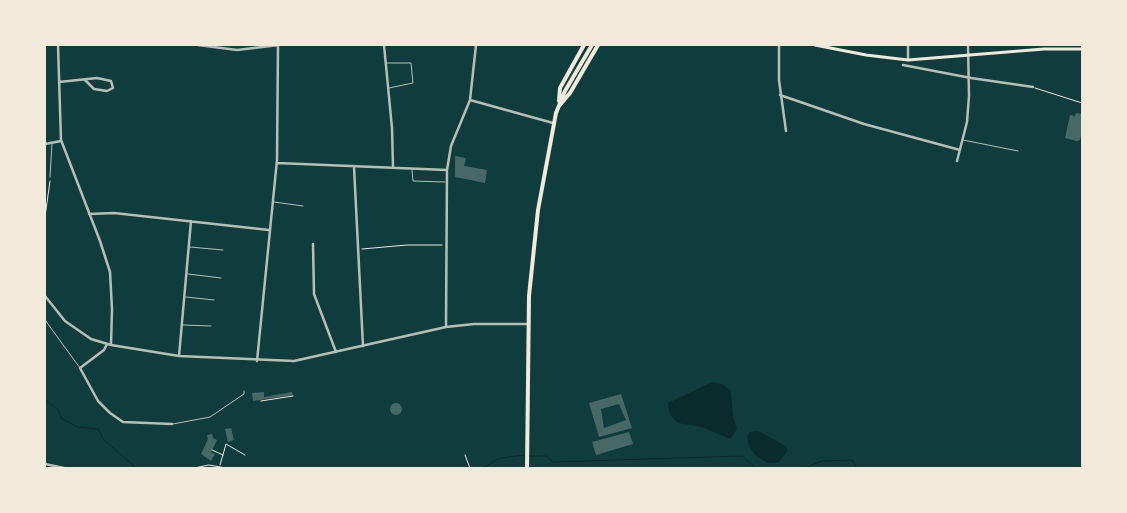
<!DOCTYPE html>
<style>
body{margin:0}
#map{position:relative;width:1127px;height:513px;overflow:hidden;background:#0f3d3e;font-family:Quicksand,sans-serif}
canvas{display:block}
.frame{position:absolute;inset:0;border:46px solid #f1e9da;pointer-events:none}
</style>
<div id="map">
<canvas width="1127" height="513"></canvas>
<div class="frame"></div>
</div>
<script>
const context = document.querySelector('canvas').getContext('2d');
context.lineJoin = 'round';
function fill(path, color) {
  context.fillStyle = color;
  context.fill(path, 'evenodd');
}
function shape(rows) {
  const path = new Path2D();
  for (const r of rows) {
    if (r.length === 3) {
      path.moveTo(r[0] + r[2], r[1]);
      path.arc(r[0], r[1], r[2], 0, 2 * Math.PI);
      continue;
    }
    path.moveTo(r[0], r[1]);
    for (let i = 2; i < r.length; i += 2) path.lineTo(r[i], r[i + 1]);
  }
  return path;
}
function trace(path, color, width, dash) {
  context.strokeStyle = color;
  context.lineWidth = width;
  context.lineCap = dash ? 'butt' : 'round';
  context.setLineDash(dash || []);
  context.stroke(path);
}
fill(shape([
 [712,382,722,384,731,391,733,416,737,429,730,439,702,427,678,423,670,415,668,403],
 [758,431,786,446,788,450,778,463,768,463,756,456,749,446,747,437,750,432]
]), '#0a2a2b');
trace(shape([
 [45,400,58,410,62,419,78,427,98,429,104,440,136,468],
 [529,456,546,456,553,462,742,456,756,468],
 [483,468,500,458,525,455],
 [805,468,822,461,852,460,857,468]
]), '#0a2a2b', 1);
fill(shape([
 [1076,113,1082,114,1082,132,1080,140,1077,141,1065,138,1070,115,1075,116],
 [455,156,466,158,464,166,487,170,485,183,455,177],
 [264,392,264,397,292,392,293,395,253,401,252,393],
 [621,394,632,428,599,437,589,403],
 [619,404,626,420,604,428,601,409],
 [396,409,6],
 [231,428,234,440,228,442,225,429],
 [629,432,633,444,596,455,592,442],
 [212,434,213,438,217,440,211,452,215,454,211,461,201,454,208,439,207,435]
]), '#486865');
trace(shape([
 [1035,88,1082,103],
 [45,217,50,181],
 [362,249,407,245,442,245],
 [261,401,293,396],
 [212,450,223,455],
 [465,455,470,468],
 [220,465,226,444,245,455],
 [194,468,209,465,226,468]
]), '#f1e9da', 1);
trace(shape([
 [387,63,411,63,413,83,389,88],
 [963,140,1018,151],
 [412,170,413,181,445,182],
 [50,177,52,143],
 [274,202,303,206],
 [190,247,223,250],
 [188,274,221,278],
 [186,297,214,300],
 [45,320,80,368],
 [183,325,211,326],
 [173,424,210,417,244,394,244,391]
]), '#b8beb3', 1);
trace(shape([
 [58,45,61,140,100,241,110,272,112,309,111,345],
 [198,45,237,50,279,45],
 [384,45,392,128,393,167],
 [779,45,779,80,786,131],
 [908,60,908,45],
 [903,65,971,78,1033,87],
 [59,82,97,78,111,81,113,88,107,91,94,89,85,80],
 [780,95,864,124,960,150],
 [470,100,553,123],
 [45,144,61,141],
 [957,161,967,122,969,96,968,45],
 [277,163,447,170],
 [354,167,363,346],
 [89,214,114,213,269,230],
 [313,244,314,294,336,352],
 [45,296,65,321,91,339,111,345,179,356,294,361,446,327,474,324,528,324],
 [446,327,447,170,451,146,470,100,476,45],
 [107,344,104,350,80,368,98,401,110,413,123,422,172,424],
 [179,356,191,221],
 [257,361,277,160,278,45],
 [45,464,64,468]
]), '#b8beb3', 2.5);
trace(shape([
 [815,45,866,55,908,60,1044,49,1082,49]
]), '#f1e9da', 3);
trace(shape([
 [559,101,560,88,584,45],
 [559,106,570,93,598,45],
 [527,468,529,296,538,210,556,113,565,91,592,45]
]), '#f1e9da', 4);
</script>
